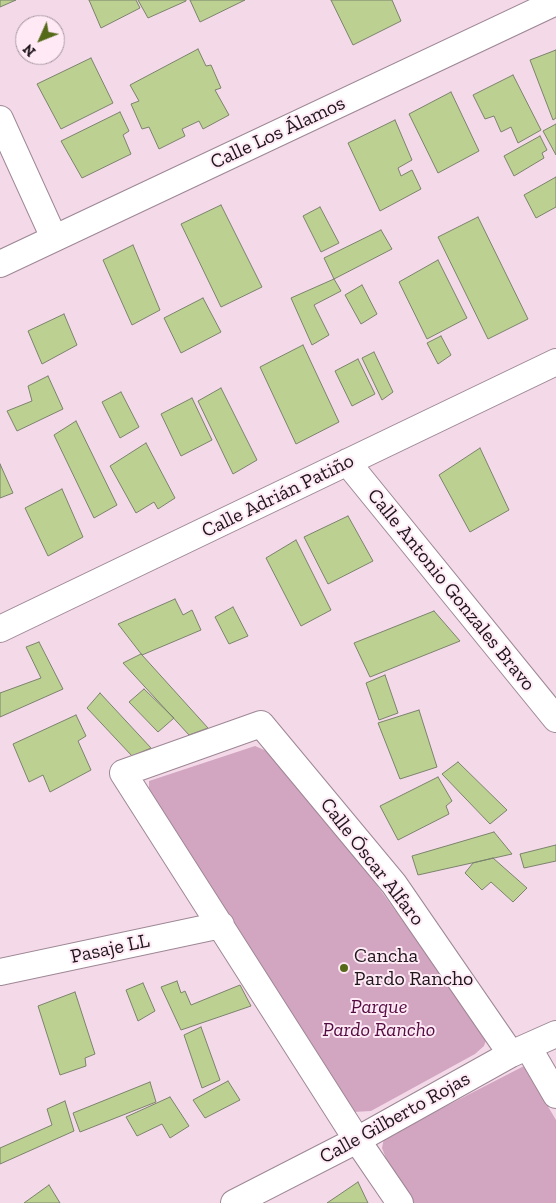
<!DOCTYPE html>
<meta charset="utf-8">
<style>
body{margin:0}
#map{position:relative;width:556px;height:1203px;overflow:hidden;background:#f4dae9;font-family:"Zilla Slab",serif}
canvas{display:block}
.north{position:absolute;left:15px;top:15px;width:50px;height:50px;box-sizing:border-box;background:#fee9f5;border:1px solid #a4949d;border-radius:50%;rotate:226deg;font-size:14px;font-weight:700;line-height:20px;text-align:center;color:#1e151a}
.north::after{content:'';display:block;margin:auto;width:18px;height:22px;background:#556a19;clip-path:polygon(50% 0,100% 100%,50% 72%,0 100%)}
</style>
<div id="map">
<canvas width="556" height="1203"></canvas>
<div class="north">N</div>
</div>
<script>
const context = document.querySelector('canvas').getContext('2d');
context.lineJoin = 'round';
function fill(path, color) {
  context.fillStyle = color;
  context.fill(path, 'evenodd');
}
function shape(rows) {
  const path = new Path2D();
  for (const r of rows) {
    path.moveTo(r[0], r[1]);
    for (let i = 2; i < r.length; i += 2) path.lineTo(r[i], r[i + 1]);
  }
  return path;
}
function trace(path, color, width, dash) {
  context.strokeStyle = color;
  context.lineWidth = width;
  context.lineCap = dash ? 'butt' : 'round';
  context.setLineDash(dash || []);
  context.stroke(path);
}
function write(font, color, halo, rows, align = 'center') {
  context.font = font + ' "Zilla Slab",serif';
  context.lineWidth = 4;
  context.setLineDash([]);
  context.textBaseline = 'middle';
  context.strokeStyle = halo;
  context.fillStyle = color;
  for (const [text, x, y, turn = 0] of rows) {
    context.save();
    context.translate(x, y);
    context.rotate((+turn || 0) * Math.PI / 180);
    context.textAlign = isNaN(turn) ? turn : align;
    if (halo) context.strokeText(text, 0, 0);
    context.fillText(text, 0, 0);
    context.restore();
  }
}
fill(shape([
 [255,746,269,752,336,829,480,1027,486,1040,484,1046,475,1054,371,1111,353,1112,149,795,149,781],
 [524,1066,556,1120,556,1203,414,1203,388,1164,382,1148,384,1138]
]), '#d2a5c0');
const building = shape([
 [0,0,16,0,0,7,0,0],
 [89,0,136,0,140,8,101,28,89,0],
 [138,0,186,0,186,1,148,18,138,0],
 [190,0,245,0,200,22,190,0],
 [331,0,392,0,401,21,353,45,331,0],
 [198,49,206,66,211,65,221,88,215,90,229,115,203,129,199,121,182,129,185,136,159,149,149,127,142,129,131,104,139,101,130,85,198,49],
 [556,50,556,118,553,120,530,60,556,50],
 [91,58,113,103,61,129,37,84,91,58],
 [513,75,541,130,518,143,511,127,501,132,494,116,485,119,473,95,513,75],
 [451,92,479,151,438,173,409,114,451,92],
 [120,112,129,131,123,135,131,154,82,178,61,141,120,112],
 [395,120,412,160,398,168,401,176,412,170,421,189,380,211,348,143,395,120],
 [556,124,556,155,543,131,556,124],
 [540,136,547,150,542,153,544,158,514,176,504,156,540,136],
 [556,177,556,207,536,218,524,195,556,177],
 [221,205,262,287,221,307,181,224,221,205],
 [320,207,339,243,321,252,303,216,320,207],
 [478,217,528,319,488,339,438,237,478,217],
 [381,230,392,249,334,279,324,258,381,230],
 [133,245,160,310,132,325,103,260,133,245],
 [438,260,467,318,427,339,399,282,438,260],
 [334,279,341,291,314,305,329,335,312,345,291,298,334,279],
 [362,285,377,314,361,324,345,295,362,285],
 [203,298,221,332,181,353,164,318,203,298],
 [64,314,77,345,42,364,28,331,64,314],
 [441,336,451,355,438,364,427,343,441,336],
 [303,345,339,422,296,444,260,367,303,345],
 [374,352,393,392,382,400,362,358,374,352],
 [358,359,375,394,352,406,335,371,358,359],
 [48,376,63,409,17,431,7,411,32,401,28,386,48,376],
 [221,388,257,460,233,474,198,401,221,388],
 [121,392,139,427,120,438,102,402,121,392],
 [192,398,212,440,181,456,161,414,192,398],
 [76,421,117,505,94,518,54,435,76,421],
 [146,443,175,498,158,509,154,502,136,513,110,466,146,443],
 [480,448,509,510,470,532,439,475,480,448],
 [0,464,13,493,0,498,0,464],
 [62,489,83,537,48,556,25,508,62,489],
 [348,516,373,561,328,584,304,537,348,516],
 [296,540,331,610,301,626,266,558,296,540],
 [175,599,183,615,192,610,201,630,142,655,118,624,175,599],
 [233,607,248,636,229,644,215,617,233,607],
 [434,611,460,641,370,677,354,643,434,611],
 [39,642,63,689,0,717,0,693,41,678,26,647,39,642],
 [141,654,142,655,208,728,189,735,123,663,141,654],
 [385,675,398,713,379,720,366,683,385,675],
 [144,689,174,718,158,732,129,702,144,689],
 [100,693,151,748,132,756,87,708,100,693],
 [419,710,437,767,400,779,378,723,419,710],
 [76,715,86,736,78,741,91,770,50,792,43,775,29,782,13,744,76,715],
 [458,762,507,810,490,824,442,774,458,762],
 [438,777,452,801,446,806,449,814,398,840,380,806,438,777],
 [494,832,512,854,418,875,412,856,494,832],
 [556,845,556,861,524,868,520,854,556,845],
 [493,858,527,888,513,902,491,882,482,890,465,873,473,863,493,858],
 [177,981,181,993,185,991,191,1005,240,985,251,1006,181,1030,161,987,177,981],
 [143,983,155,1011,138,1021,126,990,143,983],
 [75,992,95,1054,85,1058,86,1066,60,1075,38,1006,75,992],
 [201,1027,220,1080,202,1088,184,1035,201,1027],
 [228,1081,240,1100,205,1118,193,1100,228,1081],
 [150,1082,156,1102,80,1132,73,1113,150,1082],
 [170,1097,189,1126,170,1138,162,1124,137,1136,126,1117,170,1097],
 [65,1101,74,1131,0,1164,0,1148,52,1125,47,1109,65,1101],
 [358,1182,368,1203,327,1203,358,1182],
 [49,1185,60,1203,24,1203,49,1185]
]);
fill(building, '#bcd191');
trace(building, '#7b826c', 1);
const minor = shape([
 [0,119,54,238],
 [0,264,556,2],
 [347,462,556,719],
 [0,629,556,362],
 [0,972,221,925],
 [528,1047,556,1095],
 [234,1203,357,1140,511,1054,556,1034],
 [400,1203,357,1140,123,773,261,724,394,884,511,1054]
]);
trace(minor, '#9e8795', 28);
trace(minor, '#fff', 26);
for (const [x, y, r, color] of [
 [344,968,5,"#556a19"]
]) {
  const dot = new Path2D();
  dot.arc(x, y, r, 0, 2 * Math.PI);
  context.fillStyle = color;
  context.fill(dot);
  trace(dot, '#fee9f5', 2);
}
write('20px', '#1e151a', '#fee9f5', [
 ["Calle Los Álamos",278,133,-25],
 ["Calle Adrián Patiño",278,496,-26],
 ["Calle Antonio Gonzales Bravo",451,590,51],
 ["Calle Óscar Alfaro",372,862,52],
 ["Pasaje LL",110,949,-12],
 ["Calle Gilberto Rojas",395,1118,-29]
]);
write('20px', '#1e151a', '#fee9f5', [
 ["Cancha",354,956],
 ["Pardo Rancho",354,979]
], 'left');
write('italic 20px', '#530b40', '#fee9f5', [
 ["Parque",379,1007],
 ["Pardo Rancho",379,1030]
]);
</script>
